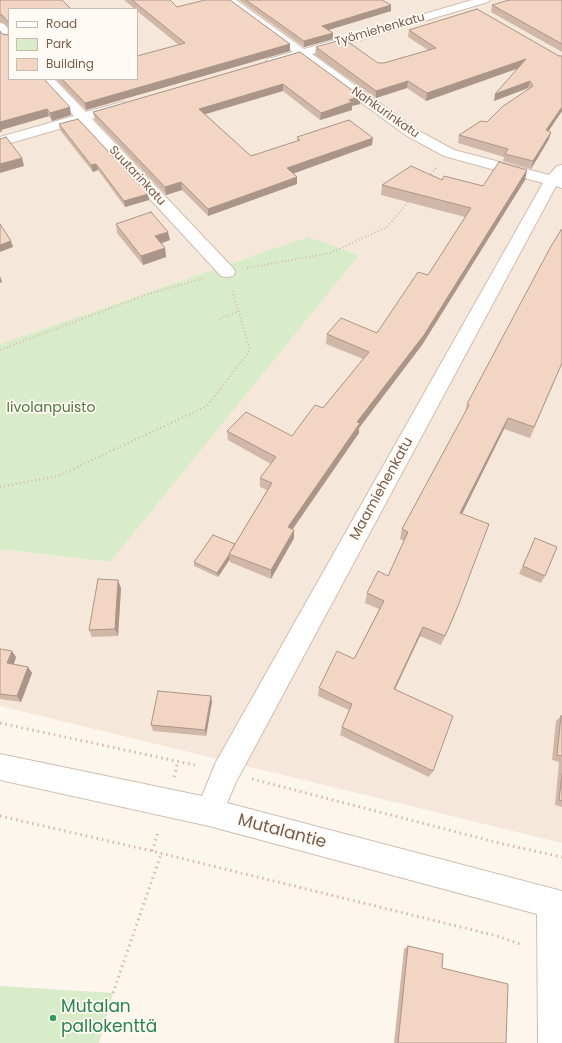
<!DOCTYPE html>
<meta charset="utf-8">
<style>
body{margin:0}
#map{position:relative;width:562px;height:1043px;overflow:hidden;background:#fdf6ec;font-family:Poppins,sans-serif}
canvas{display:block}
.legend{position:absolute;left:8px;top:8px;width:130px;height:72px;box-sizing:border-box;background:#fffaf3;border:1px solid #cabbb1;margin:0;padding:5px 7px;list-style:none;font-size:12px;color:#7a5c4d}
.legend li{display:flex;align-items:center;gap:8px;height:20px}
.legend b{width:20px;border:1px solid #cabbb1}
</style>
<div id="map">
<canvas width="562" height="1043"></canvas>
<ul class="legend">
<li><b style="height:5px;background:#fff"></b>Road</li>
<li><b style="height:11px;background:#d8ecc9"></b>Park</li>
<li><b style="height:11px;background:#f3d5c3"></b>Building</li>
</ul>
</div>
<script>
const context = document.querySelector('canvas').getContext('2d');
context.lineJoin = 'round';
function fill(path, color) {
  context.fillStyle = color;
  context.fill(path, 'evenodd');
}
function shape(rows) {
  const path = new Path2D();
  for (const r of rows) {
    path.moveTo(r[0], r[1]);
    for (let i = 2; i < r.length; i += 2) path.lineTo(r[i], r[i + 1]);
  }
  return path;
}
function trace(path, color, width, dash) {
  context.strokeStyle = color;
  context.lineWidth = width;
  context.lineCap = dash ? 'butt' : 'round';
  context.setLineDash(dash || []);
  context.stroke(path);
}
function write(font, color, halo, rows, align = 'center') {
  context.font = font + ' Poppins,sans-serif';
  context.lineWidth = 3.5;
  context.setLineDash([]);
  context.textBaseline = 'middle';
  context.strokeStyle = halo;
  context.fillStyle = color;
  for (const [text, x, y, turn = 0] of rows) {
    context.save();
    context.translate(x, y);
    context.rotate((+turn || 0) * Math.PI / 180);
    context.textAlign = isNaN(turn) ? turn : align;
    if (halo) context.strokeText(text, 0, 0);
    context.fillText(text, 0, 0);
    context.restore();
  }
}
fill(shape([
 [0,0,562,0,562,843,0,706,0,549,110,562,307,237,0,344],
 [9,9,137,9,137,79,9,79]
]), '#f5e8da');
fill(shape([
 [307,237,359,255,110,562,0,549,0,344],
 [0,986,113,993,99,1043,0,1043]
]), '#d8ecc9');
const street = shape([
 [223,0,236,0,304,49,472,0,490,0,488,2,312,54,417,130,454,150,549,175,557,166,562,165,562,188,556,186,236,782,227,803,562,891,562,1043,538,1043,537,914,209,826,0,780,0,754,202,796,216,762,543,183,444,156,407,136,300,58,272,66,268,65,266,62,268,59,293,52,223,0],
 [0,23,4,24,9,30,9,41,5,40,0,34,0,23],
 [41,79,54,79,86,112,122,102,127,103,129,106,127,109,92,119,233,268,235,272,233,276,227,277,221,276,80,123,0,146,0,137,74,116,41,79]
]);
trace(street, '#d1beb0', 2);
trace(shape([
 [435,169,437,167]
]), '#d9b8a5', 1.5, [0.5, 2]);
trace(shape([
 [429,177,436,168],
 [247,268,330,253,387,227,409,201],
 [219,319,239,311],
 [0,350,148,294,205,278],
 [221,388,250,350,232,290]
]), '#d9b8a5', 2, [1, 2.5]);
trace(shape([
 [0,487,58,476,207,406,222,387]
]), '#d9b8a5', 2.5, [1, 3]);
trace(shape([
 [0,723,199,766],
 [174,777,178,762],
 [252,779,503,844,562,857],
 [0,816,152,851,497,936,523,945],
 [152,851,159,830],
 [113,993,161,854]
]), '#d9b8a5', 3, [1.5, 4]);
fill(street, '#fff');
fill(shape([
 [0,0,9,9,9,79,71,115,52,121,49,116,1,130,2,132,0,132,0,31,2,34,8,35,8,27,4,23,0,22],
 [124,0,170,0,177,7,290,44,290,51,86,110,56,79,137,79,179,45,137,11,137,9,135,9],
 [239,0,382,0,391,11,328,30,333,33,333,39,304,47],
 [562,0,562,52,491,12,492,5],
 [409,30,562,56,562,111,548,131,549,139,531,169,503,161,504,157,458,143,459,135,487,122,529,89,528,88,494,101,517,69,426,101,407,88,376,98,315,55,316,47,378,63,384,63,428,50,408,37],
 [300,52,360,104,352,106,352,110,320,120,283,91,205,114,251,156,297,141,297,137,372,145,293,173,297,177,297,184,208,216,182,190,166,195,95,120,93,112],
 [59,124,149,200,125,207,98,170,93,172,60,130],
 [527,170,525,180,422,345,359,428,359,433,292,529,294,538,271,579,230,562,230,559,218,577,194,566,194,562,235,544,267,490,260,487,260,478,271,464,228,440,227,431,292,436,323,408,363,359,326,344,327,334,377,333,428,275,465,217,381,195,382,185,442,180,483,186],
 [116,224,170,240,161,243,165,248,166,257,143,265,117,233],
 [562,364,530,438,504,429,462,514,455,615,441,645,420,636,395,690,433,771,429,777,340,735,342,727,349,710,318,696,319,688,354,659,379,609,365,603,367,593,388,576,404,541,400,539,402,529,465,413,467,404],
 [535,538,545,576,541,583,519,574],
 [121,588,118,636,92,637,89,630],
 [0,649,16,657,14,664,28,667,32,673,21,702,0,699],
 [211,696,212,702,206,736,153,731,151,725],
 [561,716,562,716,562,807,555,805,559,762,552,760,556,721],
 [408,946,442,968,506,1043,394,1043,404,949]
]), '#d1b7a8');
fill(shape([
 [391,5,391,11,322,32,322,26],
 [333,33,333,39,304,47,304,41],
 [290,44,290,51,86,110,85,103],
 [526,59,524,66,426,101,427,93],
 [408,81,407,88,376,98,376,91],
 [530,81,528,88,494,101,495,94],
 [283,84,283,91,199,116,199,109],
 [360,96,360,104,352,106,352,110,320,120,321,113,349,100],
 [70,107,71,115,52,121,50,113],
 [562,107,562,111,544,138,546,130],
 [47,109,49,116,1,130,2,132,0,132,0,122],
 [551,132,549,139,531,169,533,161],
 [373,138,372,145,287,176,287,168],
 [22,158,24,166,0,173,0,164],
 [96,164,98,170,93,172,91,165],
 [527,170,525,180,422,345,359,428,359,433,288,536,288,527,357,422],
 [297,177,297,184,208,216,208,209],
 [181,182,182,190,166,195,165,187],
 [148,194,149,200,125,207,124,201],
 [168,232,170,240,157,245,155,236],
 [11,241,13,247,0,252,0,245],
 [165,248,166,257,143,265,141,256],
 [0,276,2,282,0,283],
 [508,418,504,429,457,524,460,513],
 [294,530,294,538,271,579,271,570],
 [229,555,230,559,218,577,217,573],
 [118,580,121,588,118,636,115,629],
 [423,627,420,636,391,697,394,689],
 [12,651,16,657,12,670,7,663],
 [28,667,32,673,21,702,17,696],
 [211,696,212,702,206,736,205,730]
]), '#aa9588');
const building = shape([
 [0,0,62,0,70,8,65,9,9,9,9,79,44,79,70,107,50,113,47,109,0,122,0,31,2,34,8,35,9,23,2,15,0,15,0,0],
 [132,0,170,0,177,7,205,0,230,0,290,44,85,103,62,79,137,79,137,56,185,43,132,0],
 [246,0,382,0,391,5,322,26,333,33,304,41,246,0],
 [509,0,562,0,562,44,492,5,509,0],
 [477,9,559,56,562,56,562,107,546,130,551,132,533,161,505,154,508,149,459,135,481,121,487,122,502,107,533,86,530,81,495,94,526,59,427,93,408,81,376,91,316,47,344,39,378,63,384,63,436,48,409,30,477,9],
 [300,52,360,96,349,100,352,102,321,113,283,84,199,109,251,156,300,140,297,137,349,120,373,138,287,168,297,177,208,209,181,182,165,187,93,112,300,52],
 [78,119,148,194,124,201,96,164,91,165,59,124,78,119],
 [6,137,22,158,0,164,0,139,6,137],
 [499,162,527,170,424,335,357,422,360,423,288,527,294,530,271,570,229,554,272,483,260,478,276,457,227,431,246,412,292,436,315,405,323,408,369,352,327,334,341,318,377,333,418,272,428,275,471,208,382,185,411,166,442,180,444,176,483,186,499,162],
 [151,212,168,232,155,236,165,248,141,256,116,224,151,212],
 [0,224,11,241,0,245,0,224],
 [561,230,562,230,562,363,534,427,508,418,460,513,489,524,458,606,445,636,423,627,394,689,453,716,433,771,342,727,352,704,319,688,337,651,354,659,384,601,367,593,378,571,388,576,408,532,402,529,469,405,467,404,550,248,561,230],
 [213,535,235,544,229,554,229,555,217,573,194,562,213,535],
 [535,538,557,547,545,576,523,566,535,538],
 [98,579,118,580,115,629,89,630,98,579],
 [0,649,12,651,7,663,28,667,17,696,0,694,0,649],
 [158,691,211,696,205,730,151,725,158,691],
 [561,716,562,716,562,756,557,755,561,716],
 [562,774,562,801,559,800,562,774],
 [408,946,443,954,442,968,508,984,506,1043,398,1043,408,946]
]);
fill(building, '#f3d5c3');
trace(building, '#aa9588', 1);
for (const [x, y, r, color] of [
 [53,1018,4,"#2e9e5b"]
]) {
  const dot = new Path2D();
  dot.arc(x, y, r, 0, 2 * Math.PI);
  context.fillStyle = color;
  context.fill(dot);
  trace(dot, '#fffaf3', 1.5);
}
write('12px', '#7a5c4d', '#fffaf3', [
 ["Työmiehenkatu",380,30,-16],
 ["Nahkurinkatu",385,113,35],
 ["Suutarinkatu",137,176,47]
]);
write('14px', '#537a41', '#fffaf3', [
 ["Iivolanpuisto",51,408]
]);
write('14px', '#7a5c4d', '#fffaf3', [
 ["Maamiehenkatu",382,489,-61]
]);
write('17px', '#7a5c4d', '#fffaf3', [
 ["Mutalantie",282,832,15]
]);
write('17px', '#27864d', '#fffaf3', [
 ["Mutalan",61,1008],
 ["pallokenttä",61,1028]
], 'left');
</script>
